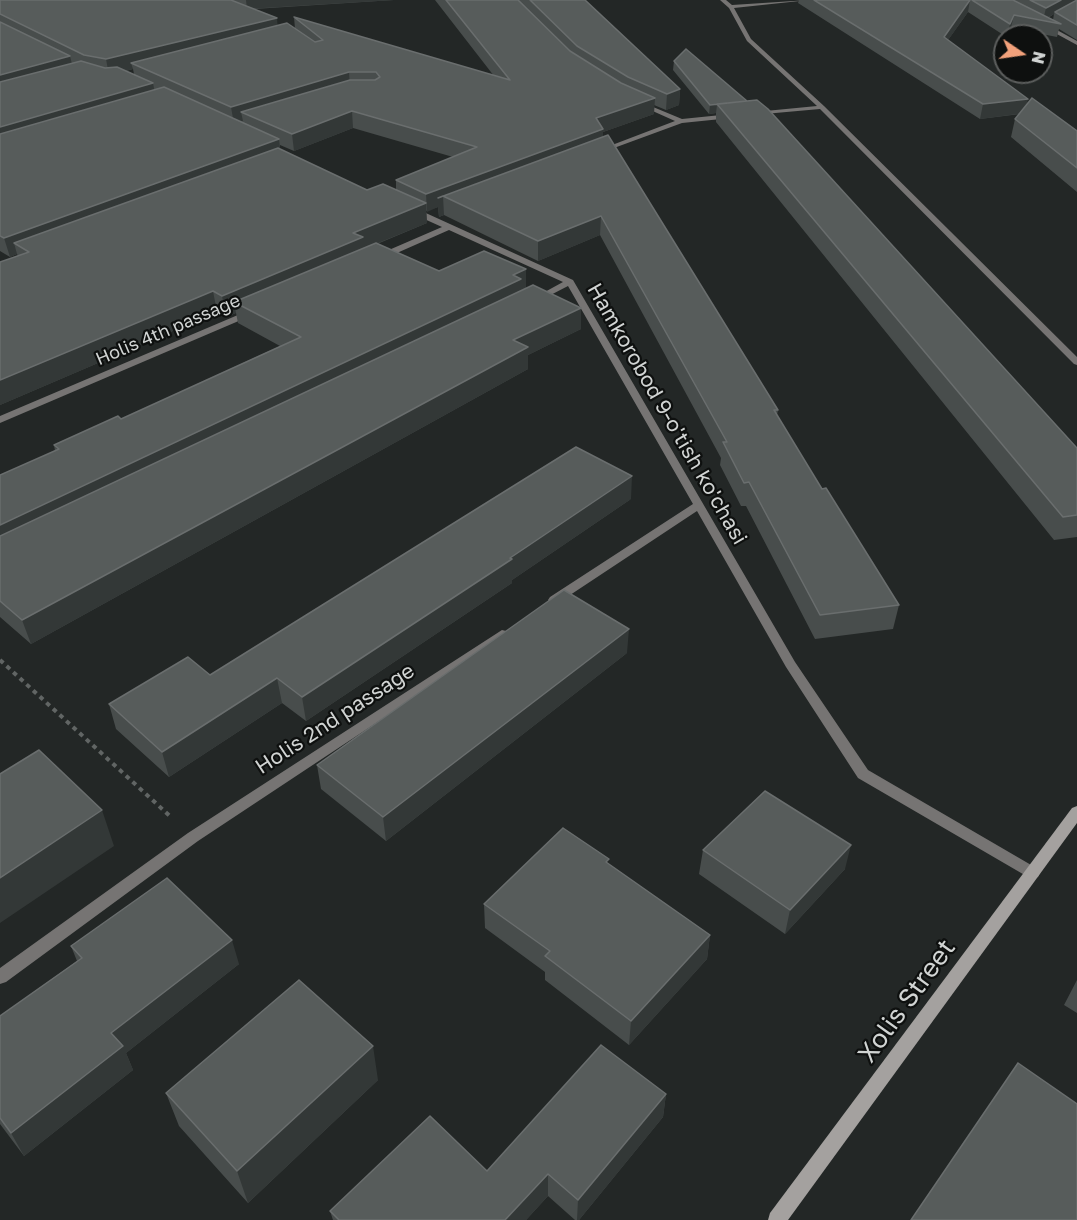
<!DOCTYPE html>
<style>
body{margin:0}
#map{position:relative;width:1077px;height:1220px;overflow:hidden;background:#232726;font-family:"Golos Text",sans-serif}
canvas{display:block}
.north{position:absolute;left:993px;top:24px;width:60px;height:60px;box-sizing:border-box;background:#0e100f;border:2px solid #5c5e5d;border-radius:50%;rotate:103deg;font-size:16px;font-weight:700;line-height:24px;text-align:center;color:#d1d4d3}
.north::after{content:'';display:block;margin:auto;width:21px;height:27px;background:#f1a17b;clip-path:polygon(50% 0,100% 100%,50% 72%,0 100%)}
</style>
<div id="map">
<canvas width="1077" height="1220"></canvas>
<div class="north">N</div>
</div>
<script>
const context = document.querySelector('canvas').getContext('2d');
context.lineJoin = 'round';
function shape(rows) {
  const path = new Path2D();
  for (const r of rows) {
    path.moveTo(r[0], r[1]);
    for (let i = 2; i < r.length; i += 2) path.lineTo(r[i], r[i + 1]);
  }
  return path;
}
function trace(path, color, width, dash) {
  context.strokeStyle = color;
  context.lineWidth = width;
  context.lineCap = dash ? 'butt' : 'round';
  context.setLineDash(dash || []);
  context.stroke(path);
}
function fill(path, color) {
  context.fillStyle = color;
  context.fill(path, 'evenodd');
}
function write(font, color, halo, rows, align = 'center') {
  context.font = font + ' "Golos Text",sans-serif';
  context.lineWidth = 4.5;
  context.setLineDash([]);
  context.textBaseline = 'middle';
  context.strokeStyle = halo;
  context.fillStyle = color;
  for (const [text, x, y, turn = 0] of rows) {
    context.save();
    context.translate(x, y);
    context.rotate((+turn || 0) * Math.PI / 180);
    context.textAlign = isNaN(turn) ? turn : align;
    if (halo) context.strokeText(text, 0, 0);
    context.fillText(text, 0, 0);
    context.restore();
  }
}
trace(shape([
 [0,660,172,818]
]), '#616564', 4, [4.5, 4.5]);
fill(shape([
 [720,0,726,0,732,5,809,0,734,8,751,39,824,106,1077,357,1077,365,1074,364,820,109,753,115,753,113,755,112,817,106,747,41,729,8,720,0],
 [1046,24,1077,41,1077,45,1044,27,1046,24],
 [637,102,641,102,682,119,731,114,734,116,731,118,682,123,603,152,599,152,599,150,675,121,637,104,637,102],
 [411,209,417,209,573,280,795,662,868,770,1038,869,1040,873,1038,877,1033,879,1028,877,858,778,786,667,697,511,558,603,550,603,548,600,550,597,693,504,568,286,539,301,532,299,563,282,449,230,381,260,375,260,375,256,442,227,411,213,411,209],
 [252,309,255,310,255,314,0,423,0,416,252,309],
 [502,630,506,631,508,634,506,637,198,841,6,982,0,984,0,968,188,833,502,630]
]), '#767473');
fill(shape([
 [1077,806,1077,823,788,1220,768,1220,770,1213,1072,808,1077,806]
]), '#a4a19f');
fill(shape([
 [0,0,394,0,254,9,277,25,295,29,294,17,494,76,435,0,585,0,680,89,679,105,666,110,654,105,654,114,603,132,603,137,778,410,777,415,822,489,899,605,893,629,815,639,746,506,741,506,720,465,721,458,600,235,538,261,444,215,439,217,438,207,426,211,427,223,377,244,439,271,526,269,526,288,581,329,528,355,528,369,31,644,0,617,0,475,55,451,54,445,121,419,280,346,238,323,236,313,226,317,217,312,0,405,0,262,18,256,17,254,10,257,0,251],
 [133,69,134,74,126,71],
 [353,128,453,157,396,180,396,190,367,190,280,150,280,145,294,151],
 [799,0,1077,0,1077,40,1059,29,1057,37,1011,28,1008,36,1005,36,968,12,948,40,1027,105,1077,131,1077,192,1011,137,1015,119,1020,114,980,119,798,3],
 [1054,14,1053,20,1048,18],
 [674,61,1077,448,1077,537,1054,540,716,122,716,113,709,114,673,70],
 [631,499,512,580,512,583,306,721,282,703,169,777,116,729,109,704,210,675],
 [627,653,386,841,321,789,317,765],
 [703,850,845,869,785,934,699,874],
 [609,864,710,935,707,959,629,1045,545,980,545,972,485,928,484,904],
 [71,946,239,964,126,1053,133,1070,24,1156,0,1124,0,1016,77,961],
 [1077,980,1077,1013,1064,1005],
 [378,1080,248,1203,179,1126,166,1093],
 [666,1094,663,1117,579,1220,575,1220,548,1196,526,1220,333,1220,330,1211,487,1171]
]), '#484d4c');
fill(shape([
 [246,0,394,0,247,9],
 [970,0,968,12,941,50,944,37],
 [1061,0,1077,0,1055,12,1054,14,1043,20,1046,8],
 [1014,15,1011,28,1007,36,1010,24],
 [277,18,278,32,131,63,133,69,109,75,106,59],
 [70,56,74,72,0,92,0,75],
 [349,72,350,88,241,112,243,121,234,124,231,107],
 [153,83,156,99,0,145,0,127],
 [680,89,679,105,666,110,667,94],
 [655,98,654,114,603,132,603,146,443,196,444,215,439,217,438,207,427,212,426,194,596,118],
 [1028,99,1025,113,980,119,983,104],
 [710,105,717,105,716,113,709,114],
 [352,111,353,128,294,151,292,134],
 [279,139,281,156,14,243,17,254,10,257,4,238],
 [426,203,427,223,234,302,236,313,226,317,222,296,353,233],
 [601,216,600,235,538,261,538,241],
 [526,269,526,289,0,552,0,525],
 [213,291,217,312,0,405,0,380],
 [581,308,581,329,528,355,528,369,31,644,22,620,513,340],
 [632,476,631,499,512,580,512,583,306,721,302,697],
 [629,629,627,653,386,841,383,817],
 [277,678,282,703,169,777,162,752],
 [102,810,114,846,0,923,0,878],
 [851,845,845,869,785,934,790,910],
 [710,935,707,959,629,1045,631,1021],
 [232,940,239,964,126,1053,133,1070,24,1156,11,1133,111,1033],
 [373,1046,378,1080,248,1203,237,1171],
 [666,1094,663,1117,579,1220,577,1220,578,1200],
 [548,1174,548,1196,526,1220,505,1220]
]), '#333837');
const building = shape([
 [0,0,231,0,277,18,106,59,84,55,0,14,0,0],
 [446,0,518,0,570,51,621,83,655,98,596,118,603,129,426,194,396,180,477,147,352,111,292,134,241,112,350,80,375,80,380,77,376,72,349,72,231,107,131,63,287,23,315,42,323,40,294,17,510,80,446,0],
 [530,0,585,0,680,89,667,94,628,77,577,46,530,0],
 [814,0,970,0,944,37,1028,99,983,104,814,0],
 [972,0,1013,0,1061,24,1014,15,1010,24,972,0],
 [1030,0,1061,0,1046,8,1030,0],
 [1077,0,1077,25,1055,12,1077,0],
 [0,22,70,56,0,75,0,22],
 [686,49,747,101,710,105,674,61,686,49],
 [81,61,105,68,117,67,153,83,0,127,0,82,81,61],
 [164,87,279,139,4,238,0,236,0,134,164,87],
 [1032,98,1077,131,1077,168,1015,119,1032,98],
 [757,100,768,109,1077,448,1077,515,1063,517,717,104,757,100],
 [608,135,778,410,774,410,822,489,826,488,899,605,820,615,749,482,744,483,723,442,727,442,601,216,538,241,443,196,438,198,608,135],
 [278,148,367,190,383,184,426,203,353,233,363,237,222,296,213,291,0,380,0,262,29,252,14,243,278,148],
 [376,243,439,271,484,251,526,269,513,275,521,279,0,525,0,475,59,449,54,445,118,416,121,419,301,337,234,302,376,243],
 [533,285,581,308,513,340,528,347,22,620,0,601,0,536,533,285],
 [576,447,632,476,510,558,512,559,302,697,277,678,162,752,109,704,188,657,210,675,576,447],
 [564,590,629,629,383,817,317,765,564,590],
 [39,750,102,810,0,878,0,774,39,750],
 [765,791,851,845,790,910,703,850,765,791],
 [563,828,609,859,606,862,710,935,631,1021,545,956,550,951,484,904,563,828],
 [167,878,232,940,111,1033,123,1046,11,1133,0,1118,0,1016,82,958,71,946,167,878],
 [299,980,373,1046,237,1171,166,1093,299,980],
 [601,1045,666,1094,578,1200,548,1174,505,1220,339,1220,330,1211,430,1116,487,1171,601,1045],
 [1018,1063,1077,1104,1077,1220,911,1220,1018,1063]
]);
fill(building, '#575c5b');
trace(building, '#6a6e6e', 1.5);
write('18px', '#d1d4d3', '#0e100f', [
 ["Holis 4th passage",168,330,-23]
]);
write('21px', '#d1d4d3', '#0e100f', [
 ["Hamkorobod 9-o'tish ko'chasi",667,414,60],
 ["Holis 2nd passage",335,719,-33]
]);
write('26px', '#d1d4d3', '#0e100f', [
 ["Xolis Street",907,1001,-54]
]);
</script>
